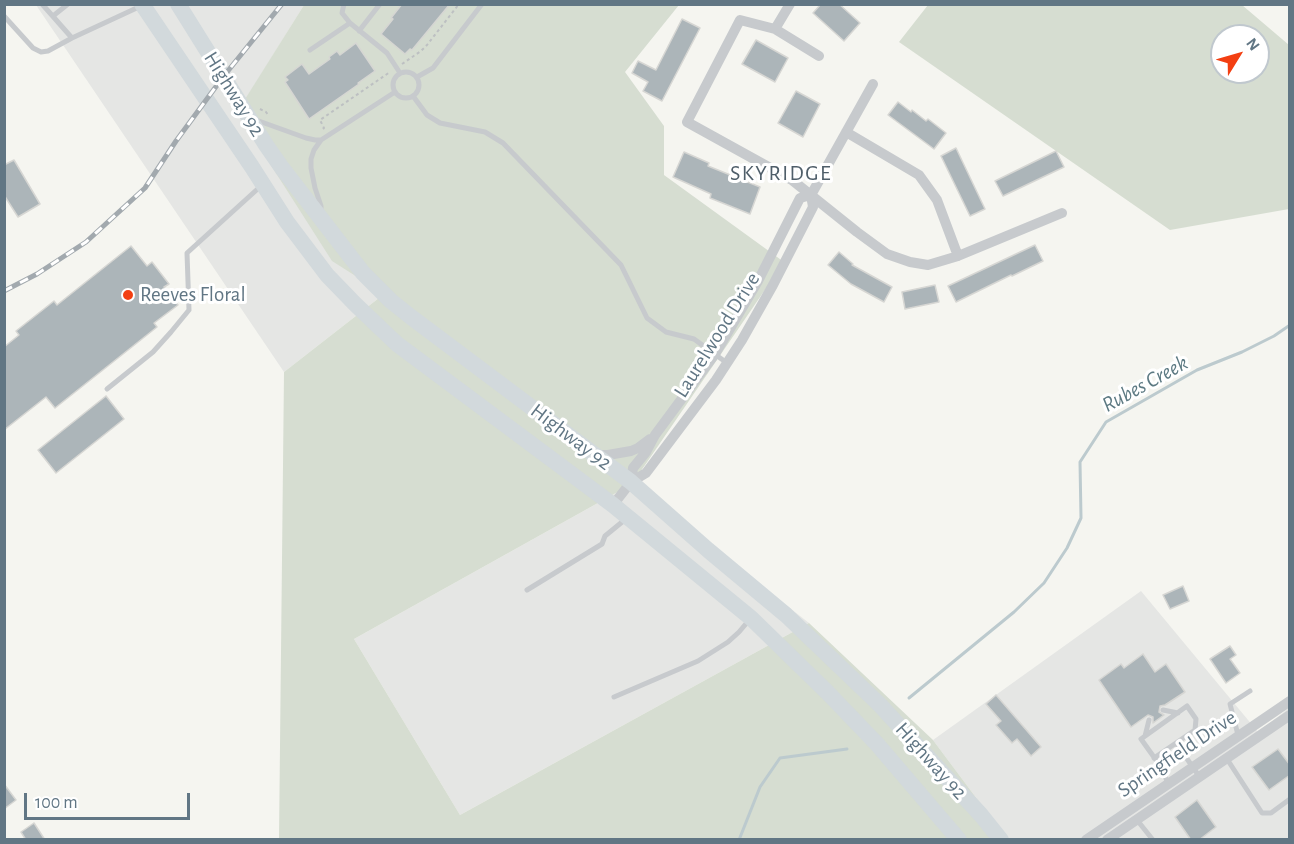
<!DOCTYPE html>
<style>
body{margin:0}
#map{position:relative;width:1294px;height:844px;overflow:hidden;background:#f5f5f0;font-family:"Alegreya Sans",sans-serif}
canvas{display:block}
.frame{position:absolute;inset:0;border:6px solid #617684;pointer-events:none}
.north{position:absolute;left:1210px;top:24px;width:60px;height:60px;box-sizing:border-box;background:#fff;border:2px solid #c0c8ce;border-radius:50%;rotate:53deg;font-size:16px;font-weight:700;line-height:24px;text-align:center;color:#617684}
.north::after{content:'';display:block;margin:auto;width:21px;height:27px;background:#f33f12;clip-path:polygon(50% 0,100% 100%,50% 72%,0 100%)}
.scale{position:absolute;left:24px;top:793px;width:166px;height:27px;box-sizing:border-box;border:3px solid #617684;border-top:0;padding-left:8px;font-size:18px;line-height:21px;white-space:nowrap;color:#617684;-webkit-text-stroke:4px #fff;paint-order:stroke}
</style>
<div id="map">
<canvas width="1294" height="844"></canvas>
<div class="frame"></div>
<div class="north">N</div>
<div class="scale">100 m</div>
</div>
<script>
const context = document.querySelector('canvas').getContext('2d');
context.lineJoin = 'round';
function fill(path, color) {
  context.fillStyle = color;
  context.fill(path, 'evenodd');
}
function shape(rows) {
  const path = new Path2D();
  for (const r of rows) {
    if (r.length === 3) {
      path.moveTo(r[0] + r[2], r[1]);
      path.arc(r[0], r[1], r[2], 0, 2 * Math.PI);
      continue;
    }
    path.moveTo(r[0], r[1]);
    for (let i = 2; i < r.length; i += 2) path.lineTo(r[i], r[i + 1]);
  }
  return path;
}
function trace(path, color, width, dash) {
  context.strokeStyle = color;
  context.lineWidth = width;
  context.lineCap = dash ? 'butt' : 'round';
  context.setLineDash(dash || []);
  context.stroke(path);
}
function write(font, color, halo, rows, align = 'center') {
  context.font = font + ' "Alegreya Sans",sans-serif';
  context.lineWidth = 6;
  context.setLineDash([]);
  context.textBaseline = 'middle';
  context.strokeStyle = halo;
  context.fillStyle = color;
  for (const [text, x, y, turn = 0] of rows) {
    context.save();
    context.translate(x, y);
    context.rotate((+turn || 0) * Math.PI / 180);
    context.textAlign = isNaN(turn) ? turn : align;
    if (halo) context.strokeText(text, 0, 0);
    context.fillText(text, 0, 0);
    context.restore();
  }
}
fill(shape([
 [36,5,304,5,238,112,384,294,284,372],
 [632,484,809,623,460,815,354,639],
 [1141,591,1258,732,1289,708,1289,839,1007,839,933,740]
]), '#e5e6e4');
fill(shape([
 [304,5,679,5,625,72,664,126,664,175,784,262,632,484,354,639,460,815,809,623,933,740,1007,839,279,839,284,372,384,294,332,261,237,112],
 [928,5,1242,5,1289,45,1289,209,1170,230,899,42],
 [1222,36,1258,36,1258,72,1222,72]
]), '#d6ddd1');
trace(shape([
 [909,698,1014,612,1044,583,1067,548,1081,518,1080,462,1106,422,1197,370,1242,352,1274,336,1290,325],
 [739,840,760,787,780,758,847,749]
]), '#bccace', 3);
const building = shape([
 [402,4,450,4,412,50,410,49,405,54,381,34,393,19,391,18,402,4],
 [821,4,839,4,860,23,844,41,813,13,821,4],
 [682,19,700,28,662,101,643,91,648,82,632,73,638,61,656,70,682,19],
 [756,40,788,58,775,82,742,64,756,40],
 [356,43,375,71,358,83,359,84,309,119,285,82,288,80,285,77,302,64,309,74,330,59,329,57,337,51,340,55,356,43],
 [796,91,820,104,803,137,778,123,796,91],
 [898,102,911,112,912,110,926,121,928,119,946,133,934,149,888,115,898,102],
 [956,148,985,209,970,216,941,156,956,148],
 [1056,151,1064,167,1003,196,995,181,1056,151],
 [684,152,709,163,708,166,760,187,750,214,710,198,711,194,673,177,684,152],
 [14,160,40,204,18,217,4,195,4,165,14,160],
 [1035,245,1043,261,1012,276,1011,275,956,302,948,286,1035,245],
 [131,246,147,266,152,262,169,284,164,287,178,305,154,323,157,327,55,408,46,397,4,430,4,347,19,335,16,331,54,301,57,305,131,246],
 [839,252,853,264,852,265,892,287,884,302,851,284,828,265,839,252],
 [935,285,939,302,905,309,902,292,935,285],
 [106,396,124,419,56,473,38,450,106,396],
 [1183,586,1189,601,1170,609,1163,595,1183,586],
 [1230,646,1236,655,1230,659,1240,673,1226,683,1210,659,1230,646],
 [1143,654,1155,672,1166,664,1185,692,1165,705,1160,706,1159,712,1164,715,1153,723,1153,717,1148,715,1131,727,1099,680,1121,664,1124,668,1143,654],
 [996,695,1041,747,1031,756,1017,739,1012,743,996,725,1001,721,986,704,996,695],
 [1278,749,1290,765,1290,775,1269,790,1252,767,1278,749],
 [4,784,16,800,4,809,4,784],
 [1197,800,1216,827,1199,840,1191,840,1175,817,1197,800],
 [34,823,45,840,26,840,21,832,34,823]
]);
fill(building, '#acb5b9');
trace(building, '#d6d6d3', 1.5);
trace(shape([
 [402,64,421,51,427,45,459,4],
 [260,109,266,112,269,116],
 [323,129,324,128,320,120,390,72]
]), '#bdc0c2', 2, [3, 3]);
trace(shape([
 [42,4,72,38,141,6],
 [344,4,342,13,350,23],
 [4,16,33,48,41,52,48,51,72,38],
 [53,16,68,4],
 [359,31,380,4],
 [310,50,350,23,387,53,400,73],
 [406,85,13],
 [417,77,433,68,482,4],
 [413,96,427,115,440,123,485,132,503,143,621,265,647,318,666,332,694,339,727,363],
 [256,120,306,138,315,140,321,140,314,150,311,159,311,168,315,188,321,206,321,211],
 [321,140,395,92],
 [107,389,153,352,171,332,189,310,187,253,262,185],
 [527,590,602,544,605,536,627,518],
 [614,697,698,661,728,642,739,632,750,619],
 [1163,710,1178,713],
 [1238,735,1230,704,1250,691],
 [1145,736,1149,720],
 [1154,758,1176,743],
 [1227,759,1262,813,1271,813,1290,799],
 [1168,783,1161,767,1141,739,1187,706,1196,719,1195,730,1176,743,1199,776],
 [1137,820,1153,840]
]), '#c7cacd', 5);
trace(shape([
 [775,29,790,4],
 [819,56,775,29,740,20,687,122,792,180,857,232,887,254,910,262,928,265,958,256,1062,213],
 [846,132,919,175,937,200,958,256],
 [595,455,608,455,631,451,638,448,650,439],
 [631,482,633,468,646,452,655,435,715,354,731,327,758,281,800,198,811,195],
 [613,505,631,482,646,473,716,380,742,340,773,285,813,207,811,195,873,84],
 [1086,840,1290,701],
 [1107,840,1290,715]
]), '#c7cacd', 10);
trace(shape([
 [142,4,252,167,287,222,327,275,355,304,397,344,613,505,751,618,828,693,877,744,959,840],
 [178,4,266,145,282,168,363,273,391,301,411,317,631,482,708,550,786,615,880,705,981,815,1001,840]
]), '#d2d9dc', 16);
const rail = shape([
 [4,291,37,274,86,242,145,188,176,141,223,77,282,4]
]);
trace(rail, '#a2a9ae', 5);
trace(rail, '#fff', 3, [9]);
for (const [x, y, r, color] of [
 [128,295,6,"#f33f12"]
]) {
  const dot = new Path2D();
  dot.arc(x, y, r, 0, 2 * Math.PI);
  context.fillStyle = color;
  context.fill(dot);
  trace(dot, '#fff', 2);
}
write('21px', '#617684', '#fff', [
 ["Highway 92",234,94,58],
 ["Laurelwood Drive",717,335,-58],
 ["Highway 92",571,437,37],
 ["Springfield Drive",1177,754,-34],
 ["Highway 92",931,761,48]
]);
write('21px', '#617684', '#fff', [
 ["Reeves Floral",140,295]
], 'left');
context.letterSpacing = '1.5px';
write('22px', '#4f5e69', '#fff', [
 ["SKYRIDGE",781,173]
]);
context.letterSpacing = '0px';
write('italic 22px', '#5c7982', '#fff', [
 ["Rubes Creek",1145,384,-29]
]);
</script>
